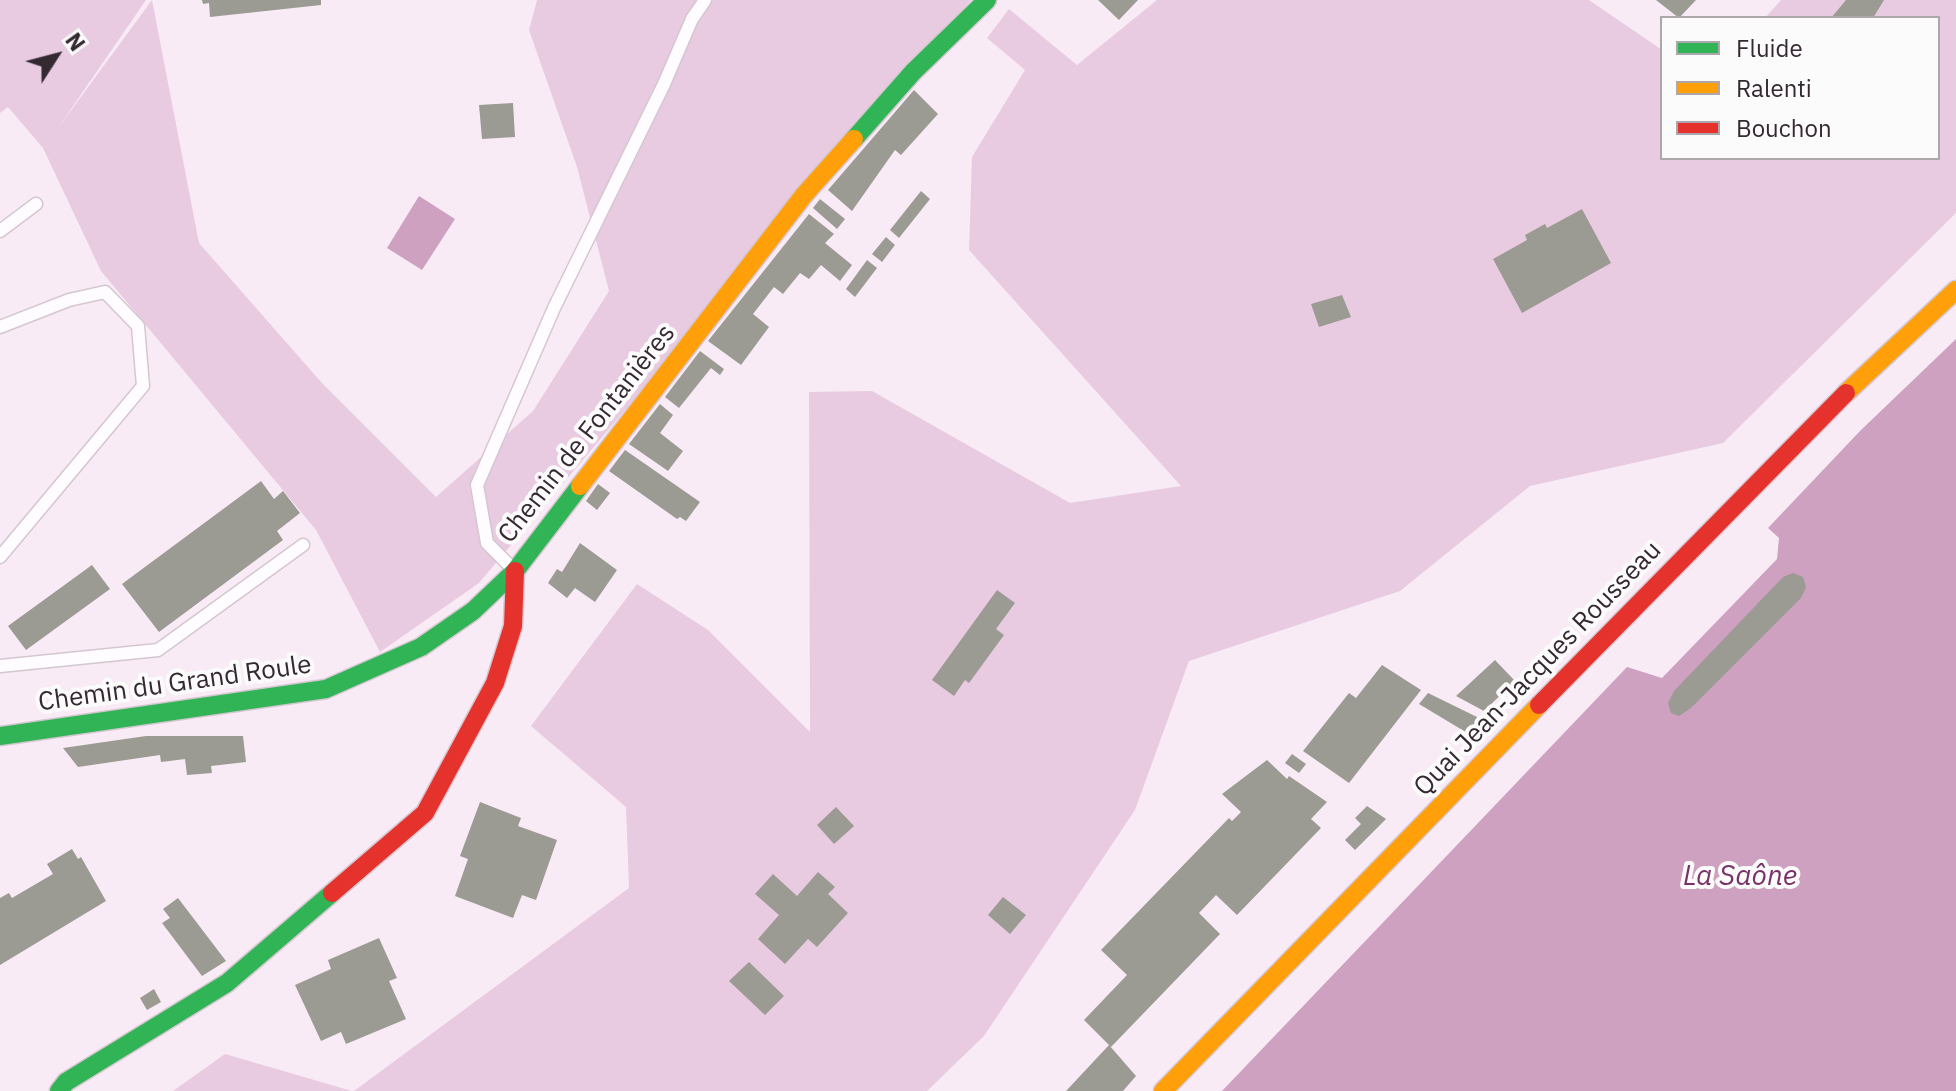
<!DOCTYPE html>
<meta charset="utf-8">
<style>
body{margin:0}
#map{position:relative;width:1956px;height:1091px;overflow:hidden;background:#f9ebf5;font-family:"IBM Plex Sans",sans-serif}
canvas{display:block}
.legend{position:absolute;left:1660px;top:16px;width:280px;height:144px;box-sizing:border-box;background:#fbfbfb;border:2px solid #aba7aa;margin:0;padding:10px 14px;list-style:none;font-size:24px;color:#342831}
.legend li{display:flex;align-items:center;gap:16px;height:40px}
.legend b{width:40px;border:2px solid #aba7aa}
.north{position:absolute;left:16px;top:16px;width:80px;height:80px;-webkit-text-stroke:6px #fbfbfb;paint-order:stroke;rotate:54deg;font-size:22px;font-weight:700;line-height:32px;text-align:center;color:#342831}
.north::after{content:'';display:block;margin:auto;width:28px;height:36px;background:#342831;clip-path:polygon(50% 0,100% 100%,50% 72%,0 100%)}
</style>
<div id="map">
<canvas width="1956" height="1091"></canvas>
<ul class="legend">
<li><b style="height:10px;background:#30b455"></b>Fluide</li>
<li><b style="height:10px;background:#ff9f0a"></b>Ralenti</li>
<li><b style="height:10px;background:#e5322d"></b>Bouchon</li>
</ul>
<div class="north">N</div>
</div>
<script>
const context = document.querySelector('canvas').getContext('2d');
context.lineJoin = 'round';
function fill(path, color) {
  context.fillStyle = color;
  context.fill(path, 'evenodd');
}
function shape(rows) {
  const path = new Path2D();
  for (const r of rows) {
    path.moveTo(r[0], r[1]);
    for (let i = 2; i < r.length; i += 2) path.lineTo(r[i], r[i + 1]);
  }
  return path;
}
function trace(path, color, width, dash) {
  context.strokeStyle = color;
  context.lineWidth = width;
  context.lineCap = dash ? 'butt' : 'round';
  context.setLineDash(dash || []);
  context.stroke(path);
}
function write(font, color, halo, rows, align = 'center') {
  context.font = font + ' "IBM Plex Sans",sans-serif';
  context.lineWidth = 8;
  context.setLineDash([]);
  context.textBaseline = 'middle';
  context.strokeStyle = halo;
  context.fillStyle = color;
  for (const [text, x, y, turn = 0] of rows) {
    context.save();
    context.translate(x, y);
    context.rotate((+turn || 0) * Math.PI / 180);
    context.textAlign = isNaN(turn) ? turn : align;
    if (halo) context.strokeText(text, 0, 0);
    context.fillText(text, 0, 0);
    context.restore();
  }
}
fill(shape([
 [0,0,146,0,58,128,152,0,199,243,321,382,436,497,533,411,609,291,577,167,529,30,537,0,971,0,479,583,380,652,316,530,101,271,43,148,8,107,0,113],
 [1157,0,1589,0,1662,50,1662,158,1938,158,1938,18,1765,18,1781,0,1956,0,1956,213,1723,443,1530,486,1400,591,1189,661,1135,810,984,1036,927,1091,354,1091,629,888,626,807,531,726,637,584,708,630,810,732,809,392,872,391,1070,503,1181,486,969,250,972,157,1025,70,987,38,1009,9,1077,65],
 [225,1054,352,1091,173,1091]
]), '#e8cbe0');
fill(shape([
 [419,196,455,219,422,270,387,248],
 [1956,339,1956,1091,1222,1091,1627,667,1662,678,1777,559,1779,538,1768,528,1860,431]
]), '#cea1c1');
fill(shape([
 [202,0,321,0,321,5,210,17,209,3,203,4],
 [1098,0,1138,0,1119,20],
 [1656,0,1696,0,1679,18],
 [1846,0,1884,0,1873,18,1831,18],
 [914,90,938,114,901,155,895,150,852,211,828,190],
 [513,103,515,137,482,139,479,105],
 [921,191,930,199,899,238,890,230],
 [820,199,845,219,837,229,813,208],
 [1582,209,1611,263,1522,313,1493,259,1527,240,1525,235,1545,224,1547,228],
 [809,214,834,234,825,243,852,265,840,281,821,265,809,279,800,273,783,294,774,287,753,314,769,327,741,365,708,341],
 [886,237,895,245,882,262,872,254],
 [867,260,877,268,855,297,846,289],
 [1342,295,1351,317,1319,327,1311,304],
 [700,351,724,369,720,375,711,368,679,408,665,397],
 [660,404,673,415,660,433,683,451,668,471,629,444],
 [625,450,700,502,686,521,680,517,677,519,609,471],
 [261,481,274,499,283,491,300,513,277,531,283,540,159,632,122,584],
 [598,484,610,493,597,510,586,501],
 [580,543,617,570,595,602,575,588,567,598,548,583,557,569,562,572],
 [92,565,110,589,26,650,8,626],
 [1793,573,1803,577,1806,587,1801,598,1691,708,1679,716,1671,713,1668,703,1674,691,1783,577],
 [997,590,1015,603,996,629,1004,635,969,683,965,680,954,696,932,680],
 [1495,660,1515,681,1484,711,1456,696],
 [1382,665,1421,690,1349,783,1303,751,1349,693,1356,698],
 [1428,693,1477,717,1483,720,1469,734,1419,704],
 [146,736,243,736,246,762,211,766,212,773,187,775,185,759,161,762,160,755,78,767,63,748],
 [1292,754,1306,764,1299,773,1285,763],
 [1267,760,1287,779,1289,776,1327,802,1311,819,1321,828,1237,915,1216,895,1199,913,1220,934,1111,1047,1084,1020,1127,975,1101,950,1229,818,1232,821,1241,812,1222,794],
 [480,802,521,818,518,826,557,840,536,900,522,895,513,918,455,896,468,859,460,856],
 [1367,806,1386,819,1355,850,1345,840,1361,824,1355,818],
 [836,807,854,826,834,844,817,825],
 [72,849,78,859,81,857,106,901,0,965,0,898,9,893,12,898,53,874,47,864],
 [818,872,835,887,828,894,848,913,817,947,808,939,785,964,758,939,779,915,755,894,773,874,797,896],
 [1003,897,1026,915,1010,934,988,915],
 [178,898,226,961,202,976,162,923,170,918,163,909],
 [379,938,397,978,389,981,406,1019,346,1044,341,1032,321,1041,295,985,331,969,328,960],
 [749,962,784,996,765,1015,729,981],
 [154,989,161,1002,147,1010,140,998],
 [1109,1045,1136,1076,1123,1091,1066,1091]
]), '#9b9a93');
const lane = shape([
 [0,231,36,204],
 [0,327,69,300,105,292,138,326,143,386,0,557],
 [513,569,487,543,477,485,554,308,664,84,692,19,705,0],
 [0,666,158,650,303,545]
]);
const fast = shape([
 [854,139,913,72,987,0],
 [0,736,326,689,421,647,473,611,515,571,580,486],
 [59,1091,66,1082,227,983,332,893]
]);
const slow = shape([
 [1846,393,1956,290],
 [580,486,804,195,854,139],
 [1163,1091,1539,705]
]);
const jam = shape([
 [1539,705,1846,393],
 [332,893,425,813,495,683,513,626,515,571]
]);
trace(lane, '#d4c7d0', 15);
trace(fast, '#d4c7d0', 21);
trace(slow, '#d4c7d0', 21);
trace(jam, '#d4c7d0', 21);
trace(lane, '#fefcfe', 12);
trace(fast, '#30b455', 18);
trace(slow, '#ff9f0a', 18);
trace(jam, '#e5322d', 18);
write('26px', '#342831', '#fbfbfb', [
 ["Chemin de Fontanières",587,434,-52],
 ["Quai Jean-Jacques Rousseau",1538,669,-46],
 ["Chemin du Grand Roule",175,684,-8]
]);
write('italic 28px', '#783268', '#fbfbfb', [
 ["La Saône",1740,877]
]);
</script>
